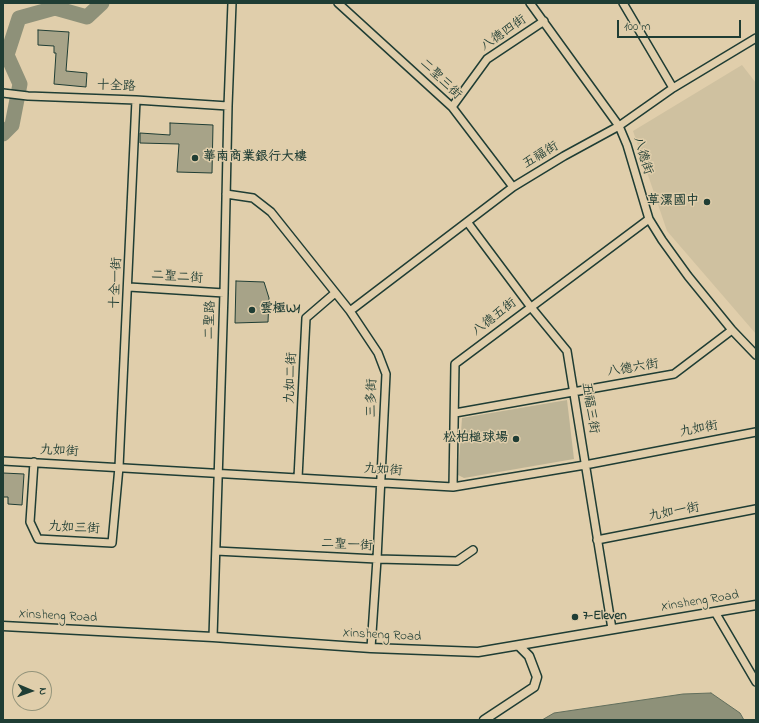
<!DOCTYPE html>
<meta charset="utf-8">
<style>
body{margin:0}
#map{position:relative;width:759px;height:723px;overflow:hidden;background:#e0ceab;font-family:"Indie Flower",sans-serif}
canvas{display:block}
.frame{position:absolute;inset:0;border:4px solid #1f3d34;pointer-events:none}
.north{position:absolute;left:12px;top:671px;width:40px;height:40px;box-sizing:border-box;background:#e0ceab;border:1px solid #93947b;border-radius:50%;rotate:92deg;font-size:11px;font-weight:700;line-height:16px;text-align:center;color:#1f3d34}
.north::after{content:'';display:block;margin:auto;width:14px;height:18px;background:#1f3d34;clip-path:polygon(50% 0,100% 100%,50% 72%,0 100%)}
.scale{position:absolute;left:617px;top:20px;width:124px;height:18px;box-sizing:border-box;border:2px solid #1f3d34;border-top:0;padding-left:5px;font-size:12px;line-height:14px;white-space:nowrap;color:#1f3d34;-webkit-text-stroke:3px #e0ceab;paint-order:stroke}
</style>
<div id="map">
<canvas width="759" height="723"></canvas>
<div class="frame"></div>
<div class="north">N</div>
<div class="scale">100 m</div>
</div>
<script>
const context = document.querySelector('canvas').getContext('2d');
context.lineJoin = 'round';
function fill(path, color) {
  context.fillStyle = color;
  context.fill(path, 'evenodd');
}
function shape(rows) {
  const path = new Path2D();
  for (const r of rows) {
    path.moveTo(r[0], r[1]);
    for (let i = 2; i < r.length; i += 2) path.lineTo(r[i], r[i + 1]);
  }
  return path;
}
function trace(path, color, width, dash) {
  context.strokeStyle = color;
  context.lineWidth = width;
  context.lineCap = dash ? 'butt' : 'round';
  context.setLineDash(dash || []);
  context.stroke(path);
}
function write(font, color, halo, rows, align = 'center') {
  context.font = font + ' "Indie Flower","LXGW WenKai TC",sans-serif';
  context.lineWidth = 3;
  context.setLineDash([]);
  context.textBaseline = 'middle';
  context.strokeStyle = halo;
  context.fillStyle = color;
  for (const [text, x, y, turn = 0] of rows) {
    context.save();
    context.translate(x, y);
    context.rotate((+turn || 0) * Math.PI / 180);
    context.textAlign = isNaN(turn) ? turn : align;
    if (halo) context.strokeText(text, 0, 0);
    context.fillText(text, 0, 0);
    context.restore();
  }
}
fill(shape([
 [742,65,756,83,756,334,667,231,633,131]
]), '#cfc1a0');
fill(shape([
 [567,400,574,459,464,478,458,475,462,418]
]), '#bdb496');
const water = shape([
 [711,693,740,713,744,720,542,720,554,713,683,694,711,693]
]);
fill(water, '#8e9179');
trace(water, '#626f5d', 1);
trace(shape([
 [3,134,12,125,20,84,7,55,19,18,55,8,87,17,102,3]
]), '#8e9179', 15);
const building = shape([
 [38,30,69,32,66,71,87,73,86,87,54,84,56,53,54,53,54,46,38,45,38,30],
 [170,123,213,125,212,173,177,172,179,144,140,143,140,133,170,135,170,123],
 [236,281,264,282,269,298,268,322,235,323,236,281],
 [3,473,24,474,22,505,8,504,8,497,3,497,3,473]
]);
fill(building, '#a7a388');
trace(building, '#1f3d34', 1);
const minor = shape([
 [338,3,452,107,513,187],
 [530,3,619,126,627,145,649,219,662,240,688,276,732,330,756,355],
 [623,3,673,88],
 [3,93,28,96,136,100,228,106],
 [452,107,487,59,544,21],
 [226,194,253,198,271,212,350,311,378,353,386,374,377,559,371,648],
 [468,223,530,306,567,351,612,629],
 [129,287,224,293],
 [350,311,513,187,564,156,619,126,673,88,756,38],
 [455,413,674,374,732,330],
 [3,461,453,487,585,465,756,432],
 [34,462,30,522,38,539,112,543,119,467,136,100],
 [298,478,306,318,335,293],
 [453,487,455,364,649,219],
 [597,540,756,509],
 [216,551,377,559,457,561,473,550],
 [715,612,756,682],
 [213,637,224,293,228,106,232,3]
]);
const tertiary = shape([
 [3,626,213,637,371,648,478,652,756,605],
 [484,720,534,687,537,677,529,656,519,646]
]);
trace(minor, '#1f3d34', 10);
trace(tertiary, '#1f3d34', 11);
trace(minor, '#e0ceab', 7);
trace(tertiary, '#e0ceab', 8);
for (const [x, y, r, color] of [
 [195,158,4,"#1f3d34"],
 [707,202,4,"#1f3d34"],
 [252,310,4,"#1f3d34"],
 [516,439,4,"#1f3d34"],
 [575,617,4,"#1f3d34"]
]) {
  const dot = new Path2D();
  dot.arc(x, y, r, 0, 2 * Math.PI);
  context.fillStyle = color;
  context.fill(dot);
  trace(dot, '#e0ceab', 1.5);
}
write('13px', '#1f3d34', '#e0ceab', [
 ["八德四街",504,34,-35],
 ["二聖三街",440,80,44],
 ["十全路",116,87,2],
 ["五福街",541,156,-31],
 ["八德街",642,156,73],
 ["二聖二街",177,278,4],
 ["十全一街",117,283,-87],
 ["八德五街",495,318,-38],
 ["二聖路",211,320,-88],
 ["八德六街",633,369,-9],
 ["九如二街",292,378,-87],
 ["三多街",373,398,-89],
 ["五福三街",589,408,81],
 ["九如街",699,430,-11],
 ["九如街",59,452,3],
 ["九如街",383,471,4],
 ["九如一街",674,513,-11],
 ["九如三街",74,529,3],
 ["二聖一街",347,546,3],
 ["Xinsheng Road",700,602,-9],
 ["Xinsheng Road",58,617,3],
 ["Xinsheng Road",382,636,3]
]);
write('bold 13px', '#1f3d34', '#e0ceab', [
 ["華南商業銀行大樓",203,158],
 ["草漯國中",699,202,"right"],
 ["雲極W1",260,310],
 ["松柏槌球場",508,439,"right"],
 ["7-Eleven",583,617]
], 'left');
</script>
